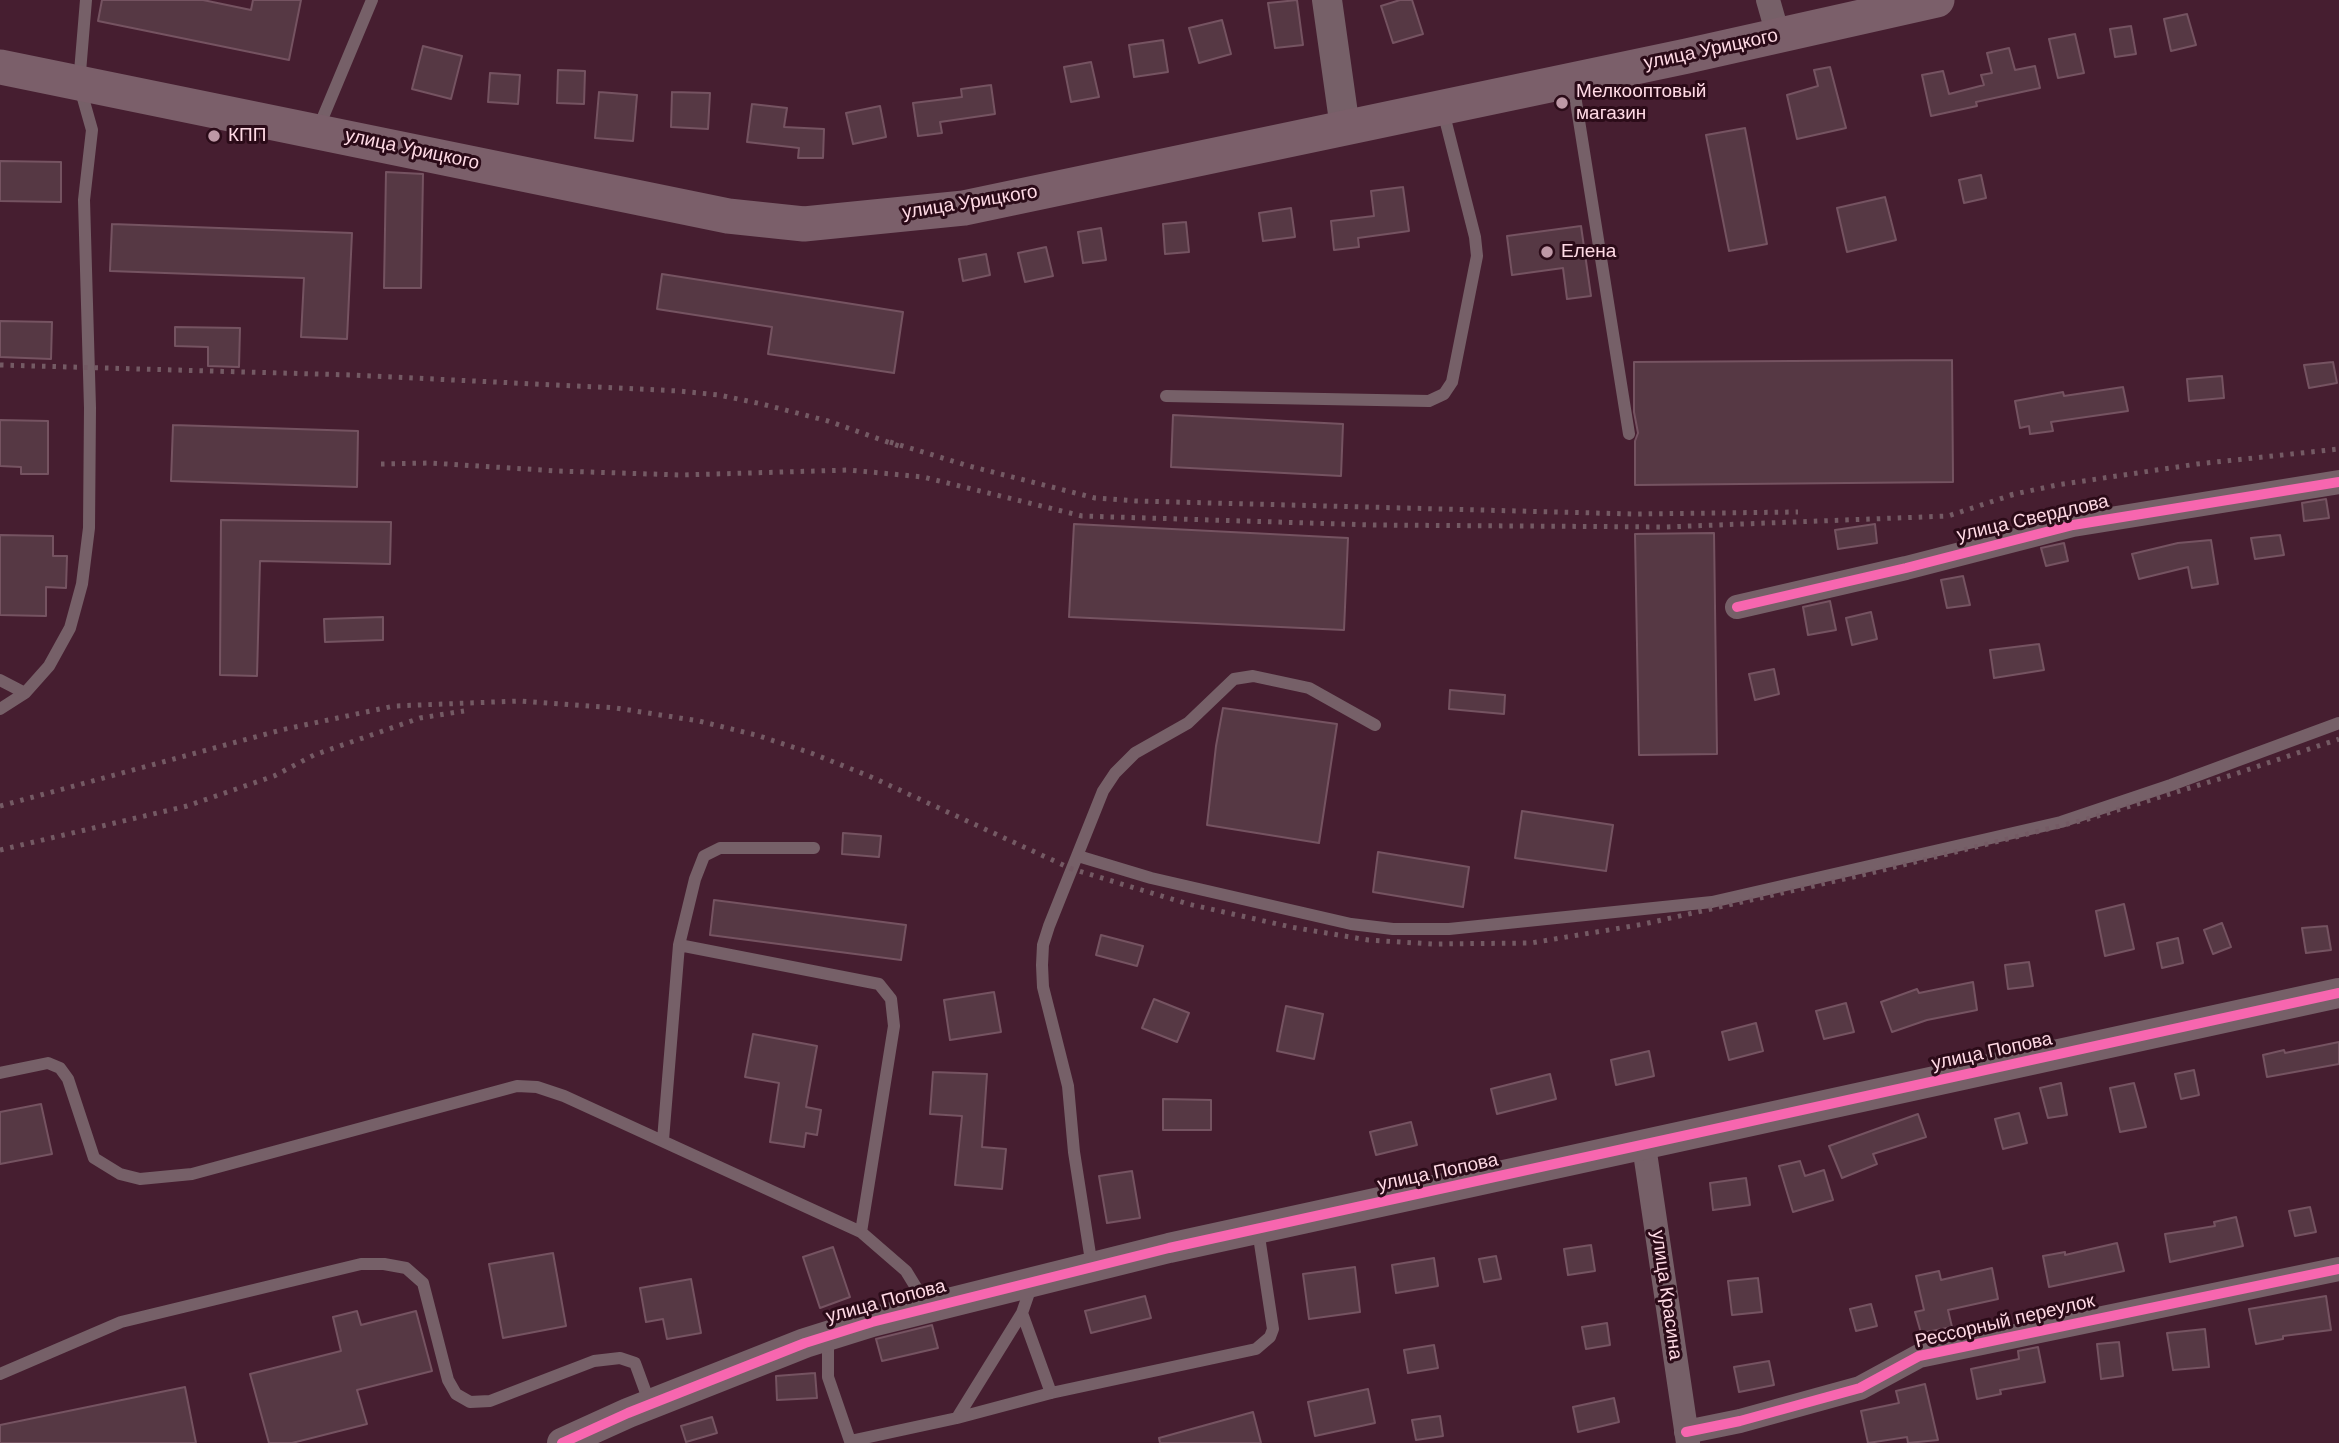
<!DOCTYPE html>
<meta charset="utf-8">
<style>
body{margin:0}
canvas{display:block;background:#461e30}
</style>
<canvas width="2339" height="1443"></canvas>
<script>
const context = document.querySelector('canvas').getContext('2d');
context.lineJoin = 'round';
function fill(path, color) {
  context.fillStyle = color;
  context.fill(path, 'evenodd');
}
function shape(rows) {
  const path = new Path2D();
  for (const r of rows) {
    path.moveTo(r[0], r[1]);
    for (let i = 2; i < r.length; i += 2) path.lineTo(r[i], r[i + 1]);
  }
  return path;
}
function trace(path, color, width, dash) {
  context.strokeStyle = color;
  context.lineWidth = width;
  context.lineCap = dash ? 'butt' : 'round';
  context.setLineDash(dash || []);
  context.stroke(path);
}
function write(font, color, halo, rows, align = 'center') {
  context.font = font + ' "DM Sans",sans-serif';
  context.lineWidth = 6;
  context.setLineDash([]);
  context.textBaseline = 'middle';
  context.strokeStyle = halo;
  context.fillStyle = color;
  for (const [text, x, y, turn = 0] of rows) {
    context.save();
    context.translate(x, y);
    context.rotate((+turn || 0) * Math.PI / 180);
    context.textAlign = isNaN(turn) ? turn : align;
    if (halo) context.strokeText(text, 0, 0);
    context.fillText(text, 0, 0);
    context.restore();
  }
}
const building = shape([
 [102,0,203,0,251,10,253,0,301,0,289,60,98,21,102,0],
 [1297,0,1303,45,1275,48,1268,3,1297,0],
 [1400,0,1412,0,1423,34,1393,43,1381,6,1400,0],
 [2187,14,2196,45,2171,51,2164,19,2187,14],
 [1222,20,1231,54,1199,63,1189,28,1222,20],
 [2131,26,2136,54,2115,57,2110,29,2131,26],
 [2075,34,2084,73,2058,78,2049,39,2075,34],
 [1163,40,1168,72,1134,77,1129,45,1163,40],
 [423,46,462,56,451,99,412,89,423,46],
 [2009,48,2015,70,2035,66,2040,88,1976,102,1977,106,1931,116,1922,75,1943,71,1949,94,1984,85,1981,75,1992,73,1987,53,2009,48],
 [1091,62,1099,97,1071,102,1064,67,1091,62],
 [1830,67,1846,128,1797,139,1787,95,1818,86,1814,70,1830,67],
 [558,70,585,71,584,104,557,103,558,70],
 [490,73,520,75,518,104,488,102,490,73],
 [991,85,995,114,940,122,942,133,918,136,913,103,962,97,961,89,991,85],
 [599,92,637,95,633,141,595,138,599,92],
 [672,92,710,93,708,129,671,127,672,92],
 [752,104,787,108,784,127,824,129,823,158,798,158,799,148,747,142,752,104],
 [880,106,886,137,853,144,846,113,880,106],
 [1745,128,1767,244,1729,251,1706,135,1745,128],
 [0,161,61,162,61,202,0,201,0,161],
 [386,172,423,174,421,288,384,288,386,172],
 [1981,175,1986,198,1964,203,1959,180,1981,175],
 [1403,187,1409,231,1358,238,1359,247,1334,250,1331,221,1374,216,1371,191,1403,187],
 [1885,197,1896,240,1847,252,1837,208,1885,197],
 [1291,208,1295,237,1263,241,1259,213,1291,208],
 [1186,222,1189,252,1165,254,1163,224,1186,222],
 [112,224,352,233,347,339,301,337,304,278,110,271,112,224],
 [1581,226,1591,296,1567,299,1563,268,1512,275,1507,236,1581,226],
 [1101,228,1106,260,1083,263,1078,232,1101,228],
 [1046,247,1053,276,1025,282,1018,253,1046,247],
 [986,254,990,275,963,281,959,259,986,254],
 [662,274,903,312,894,373,768,354,772,327,657,309,662,274],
 [0,321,52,322,51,359,0,357,0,321],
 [175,327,240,328,239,367,208,366,208,347,175,346,175,327],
 [1952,360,1953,482,1635,485,1635,441,1638,433,1634,412,1634,362,1952,360],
 [2333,362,2337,383,2309,388,2304,365,2333,362],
 [2222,376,2224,398,2189,401,2187,379,2222,376],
 [2123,387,2128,411,2051,422,2053,431,2030,434,2029,426,2020,428,2015,401,2063,392,2064,396,2123,387],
 [1173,415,1343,424,1341,476,1171,467,1173,415],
 [0,420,48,421,48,474,21,474,21,467,0,466,0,420],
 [173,425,358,431,357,487,171,481,173,425],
 [2326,499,2329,518,2304,521,2302,503,2326,499],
 [221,520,391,522,390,564,260,561,257,676,220,675,221,520],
 [1074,524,1348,538,1344,630,1069,617,1074,524],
 [1875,524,1877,543,1838,549,1835,530,1875,524],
 [1714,533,1717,754,1639,755,1635,534,1714,533],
 [0,535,53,536,53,556,67,556,66,588,46,587,46,616,0,615,0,535],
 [2280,535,2284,555,2255,559,2251,538,2280,535],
 [2211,540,2218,584,2192,588,2188,567,2139,579,2132,554,2178,543,2211,540],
 [2064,543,2068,561,2046,566,2041,548,2064,543],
 [1963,576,1970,605,1947,608,1941,580,1963,576],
 [1830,601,1836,630,1808,635,1803,607,1830,601],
 [1871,612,1877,639,1852,645,1846,618,1871,612],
 [383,617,383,640,325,642,324,619,383,617],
 [2039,644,2044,670,1994,678,1990,650,2039,644],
 [1774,669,1779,694,1755,700,1749,674,1774,669],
 [1450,690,1505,695,1504,714,1449,709,1450,690],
 [1223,708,1337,724,1319,843,1207,825,1216,746,1223,708],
 [1522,811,1613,825,1606,871,1515,858,1522,811],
 [843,833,881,836,879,857,842,854,843,833],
 [1378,852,1469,867,1463,907,1373,892,1378,852],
 [714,900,906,925,901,960,710,935,714,900],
 [2124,904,2134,949,2105,956,2096,911,2124,904],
 [2222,923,2231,947,2213,954,2204,930,2222,923],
 [2327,926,2331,950,2306,953,2302,928,2327,926],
 [1101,935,1143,946,1137,966,1096,955,1101,935],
 [2178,938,2183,963,2162,968,2157,943,2178,938],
 [2029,962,2033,986,2008,989,2005,965,2029,962],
 [1973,982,1977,1010,1927,1020,1892,1032,1881,1002,1917,989,1919,993,1973,982],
 [994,992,1001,1032,950,1040,944,1000,994,992],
 [1154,999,1189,1013,1177,1042,1142,1028,1154,999],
 [1846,1003,1854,1032,1824,1039,1816,1011,1846,1003],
 [1286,1006,1323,1014,1314,1059,1277,1051,1286,1006],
 [1756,1023,1763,1051,1729,1060,1722,1032,1756,1023],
 [753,1034,817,1046,806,1107,821,1110,817,1135,806,1133,804,1147,770,1142,779,1083,745,1077,753,1034],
 [2339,1042,2339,1064,2267,1077,2263,1055,2284,1050,2285,1053,2339,1042],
 [1649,1051,1654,1076,1616,1085,1611,1060,1649,1051],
 [2194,1070,2199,1095,2181,1099,2175,1074,2194,1070],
 [933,1072,987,1074,982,1147,1006,1149,1002,1189,955,1185,962,1116,930,1114,933,1072],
 [1550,1074,1556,1099,1497,1114,1491,1089,1550,1074],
 [2061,1083,2067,1115,2048,1118,2040,1088,2061,1083],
 [2134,1083,2146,1127,2120,1132,2110,1088,2134,1083],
 [1163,1099,1211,1100,1211,1130,1163,1130,1163,1099],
 [41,1104,52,1154,0,1164,0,1112,41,1104],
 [2019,1113,2027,1143,2003,1149,1995,1119,2019,1113],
 [1918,1114,1926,1137,1873,1154,1877,1164,1842,1178,1829,1146,1918,1114],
 [1411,1122,1417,1145,1376,1155,1370,1132,1411,1122],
 [1800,1161,1805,1176,1824,1170,1833,1200,1793,1212,1779,1166,1800,1161],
 [1132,1171,1140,1218,1107,1223,1099,1176,1132,1171],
 [1746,1178,1750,1205,1713,1210,1710,1183,1746,1178],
 [2310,1207,2316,1232,2295,1236,2289,1211,2310,1207],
 [2236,1217,2243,1246,2170,1262,2165,1234,2215,1226,2214,1222,2236,1217],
 [2117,1243,2124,1271,2049,1287,2043,1256,2065,1252,2065,1255,2117,1243],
 [1591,1245,1595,1271,1568,1275,1564,1249,1591,1245],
 [833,1247,850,1297,820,1308,803,1257,833,1247],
 [553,1253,566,1326,503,1338,489,1264,553,1253],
 [1496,1256,1501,1279,1484,1282,1479,1259,1496,1256],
 [1434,1258,1438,1286,1396,1293,1392,1265,1434,1258],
 [1355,1267,1360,1312,1309,1319,1303,1274,1355,1267],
 [1992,1268,1998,1299,1948,1310,1952,1327,1921,1333,1915,1312,1924,1310,1916,1276,1939,1271,1941,1280,1992,1268],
 [1758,1278,1762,1312,1732,1315,1728,1281,1758,1278],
 [691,1279,701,1333,667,1339,663,1319,646,1322,640,1288,691,1279],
 [1145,1296,1151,1318,1091,1333,1085,1311,1145,1296],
 [2326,1296,2331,1330,2283,1336,2283,1339,2256,1344,2249,1309,2326,1296],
 [1871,1304,1877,1326,1856,1331,1850,1309,1871,1304],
 [357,1311,361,1325,416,1311,432,1371,357,1390,367,1424,292,1443,269,1443,250,1374,341,1351,333,1317,357,1311],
 [1607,1323,1610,1345,1586,1349,1582,1327,1607,1323],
 [932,1325,938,1348,882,1361,876,1339,932,1325],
 [2205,1329,2209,1367,2173,1370,2167,1333,2205,1329],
 [2119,1342,2123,1376,2101,1379,2097,1344,2119,1342],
 [1434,1345,1438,1368,1408,1373,1404,1350,1434,1345],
 [2038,1347,2045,1382,2000,1390,2001,1394,1977,1399,1971,1369,2019,1359,2018,1351,2038,1347],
 [1769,1361,1774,1385,1739,1392,1734,1367,1769,1361],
 [815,1373,817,1398,777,1400,776,1376,815,1373],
 [1925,1384,1938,1440,1908,1443,1907,1437,1868,1443,1861,1411,1899,1403,1896,1391,1925,1384],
 [185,1387,196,1443,0,1443,0,1425,185,1387],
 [1368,1389,1375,1423,1315,1436,1308,1402,1368,1389],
 [1614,1398,1619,1422,1578,1432,1573,1407,1614,1398],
 [1253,1412,1261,1443,1160,1443,1159,1438,1253,1412],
 [1440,1416,1443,1436,1416,1440,1412,1420,1440,1416],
 [712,1417,717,1433,686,1442,681,1426,712,1417]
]);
fill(building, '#563844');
trace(building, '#755361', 2);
trace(shape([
 [1573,83,1629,434],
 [318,129,372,0],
 [1166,396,1429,401,1444,394,1452,382,1477,256,1475,237,1443,111],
 [0,680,25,693],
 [0,709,25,693,49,666,70,628,82,584,89,528,90,408,84,200,92,130,79,84,86,0],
 [814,848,720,848,704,856,695,879,679,945,879,984,891,999,894,1026,861,1232],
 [1078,856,1151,878,1351,924,1393,929,1449,929,1712,902,2061,822,2171,785,2339,723],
 [0,1073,48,1063,60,1068,68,1079,94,1158,120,1174,140,1179,192,1174,517,1086,537,1087,564,1096,861,1232,906,1271,928,1307],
 [663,1140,679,945],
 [1092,1267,1074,1152,1068,1086,1043,987,1042,965,1043,945,1049,926,1103,791,1115,773,1135,753,1188,723,1234,679,1253,676,1309,688,1375,725],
 [1022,1313,1051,1393],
 [828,1335,828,1377,850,1441,957,1418,1051,1393,1256,1349,1270,1337,1273,1329,1258,1230],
 [0,1374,121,1322,361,1264,384,1264,406,1268,423,1283,448,1380,456,1394,470,1402,490,1401,594,1361,620,1358,635,1363,650,1404],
 [957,1418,1022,1313,1032,1284]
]), '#766068', 12);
trace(shape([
 [1768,0,1778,35],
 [1737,607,1906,568,2073,525,2339,482],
 [1644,1146,1688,1443],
 [1686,1432,1740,1421,1860,1388,1919,1356,2339,1269]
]), '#766068', 24);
trace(shape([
 [1327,0,1345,128],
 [562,1443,628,1413,805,1343,872,1322,1169,1248,2339,993]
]), '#766068', 30);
trace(shape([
 [0,67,728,216,804,224,964,208,1687,56,1937,0]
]), '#7b5f6a', 35);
trace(shape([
 [0,365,351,375,679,391,719,395,762,404,828,421,899,446],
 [890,442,969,466,1095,498,1136,501,1633,514,1798,512],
 [381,464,430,463,558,471,681,475,849,470,923,477,1082,516,1373,525,1665,527,1948,516,2018,493],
 [2010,495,2057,485,2197,464,2339,449],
 [0,806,281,730,394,706,519,701,616,708,699,721,756,735,811,753,869,776,1072,869,1188,904,1291,927,1368,940,1432,944,1531,943,1644,924,1871,873,2088,819,2232,775,2339,739],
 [0,850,187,806,274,776,314,755,420,718,464,711]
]), '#745a64', 5, [3.5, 7]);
trace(shape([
 [1737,607,1906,568,2073,525,2339,482],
 [1686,1432,1740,1421,1860,1388,1919,1356,2339,1269],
 [562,1443,628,1413,805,1343,872,1322,1169,1248,2339,993]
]), '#f766af', 10);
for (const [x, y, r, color] of [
 [1562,103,7,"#be98a6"],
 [214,136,7,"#be98a6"],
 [1547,252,7,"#be98a6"]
]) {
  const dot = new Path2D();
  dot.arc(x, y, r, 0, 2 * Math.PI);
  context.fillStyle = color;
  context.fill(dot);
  trace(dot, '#2b0b18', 2.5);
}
write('19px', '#ffdae5', '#2b0b18', [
 ["улица Урицкого",1711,50,-12],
 ["улица Урицкого",412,150,12],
 ["улица Урицкого",970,203,-9],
 ["улица Свердлова",2033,519,-13],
 ["улица Попова",1992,1052,-12],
 ["улица Попова",1438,1173,-12],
 ["улица Красина",1666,1295,82],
 ["улица Попова",886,1302,-15],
 ["Рессорный переулок",2005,1322,-13]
]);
write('19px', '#ffdae5', '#2b0b18', [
 ["Мелкооптовый",1576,92],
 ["магазин",1576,114],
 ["КПП",228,136],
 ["Елена",1561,252]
], 'left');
</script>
